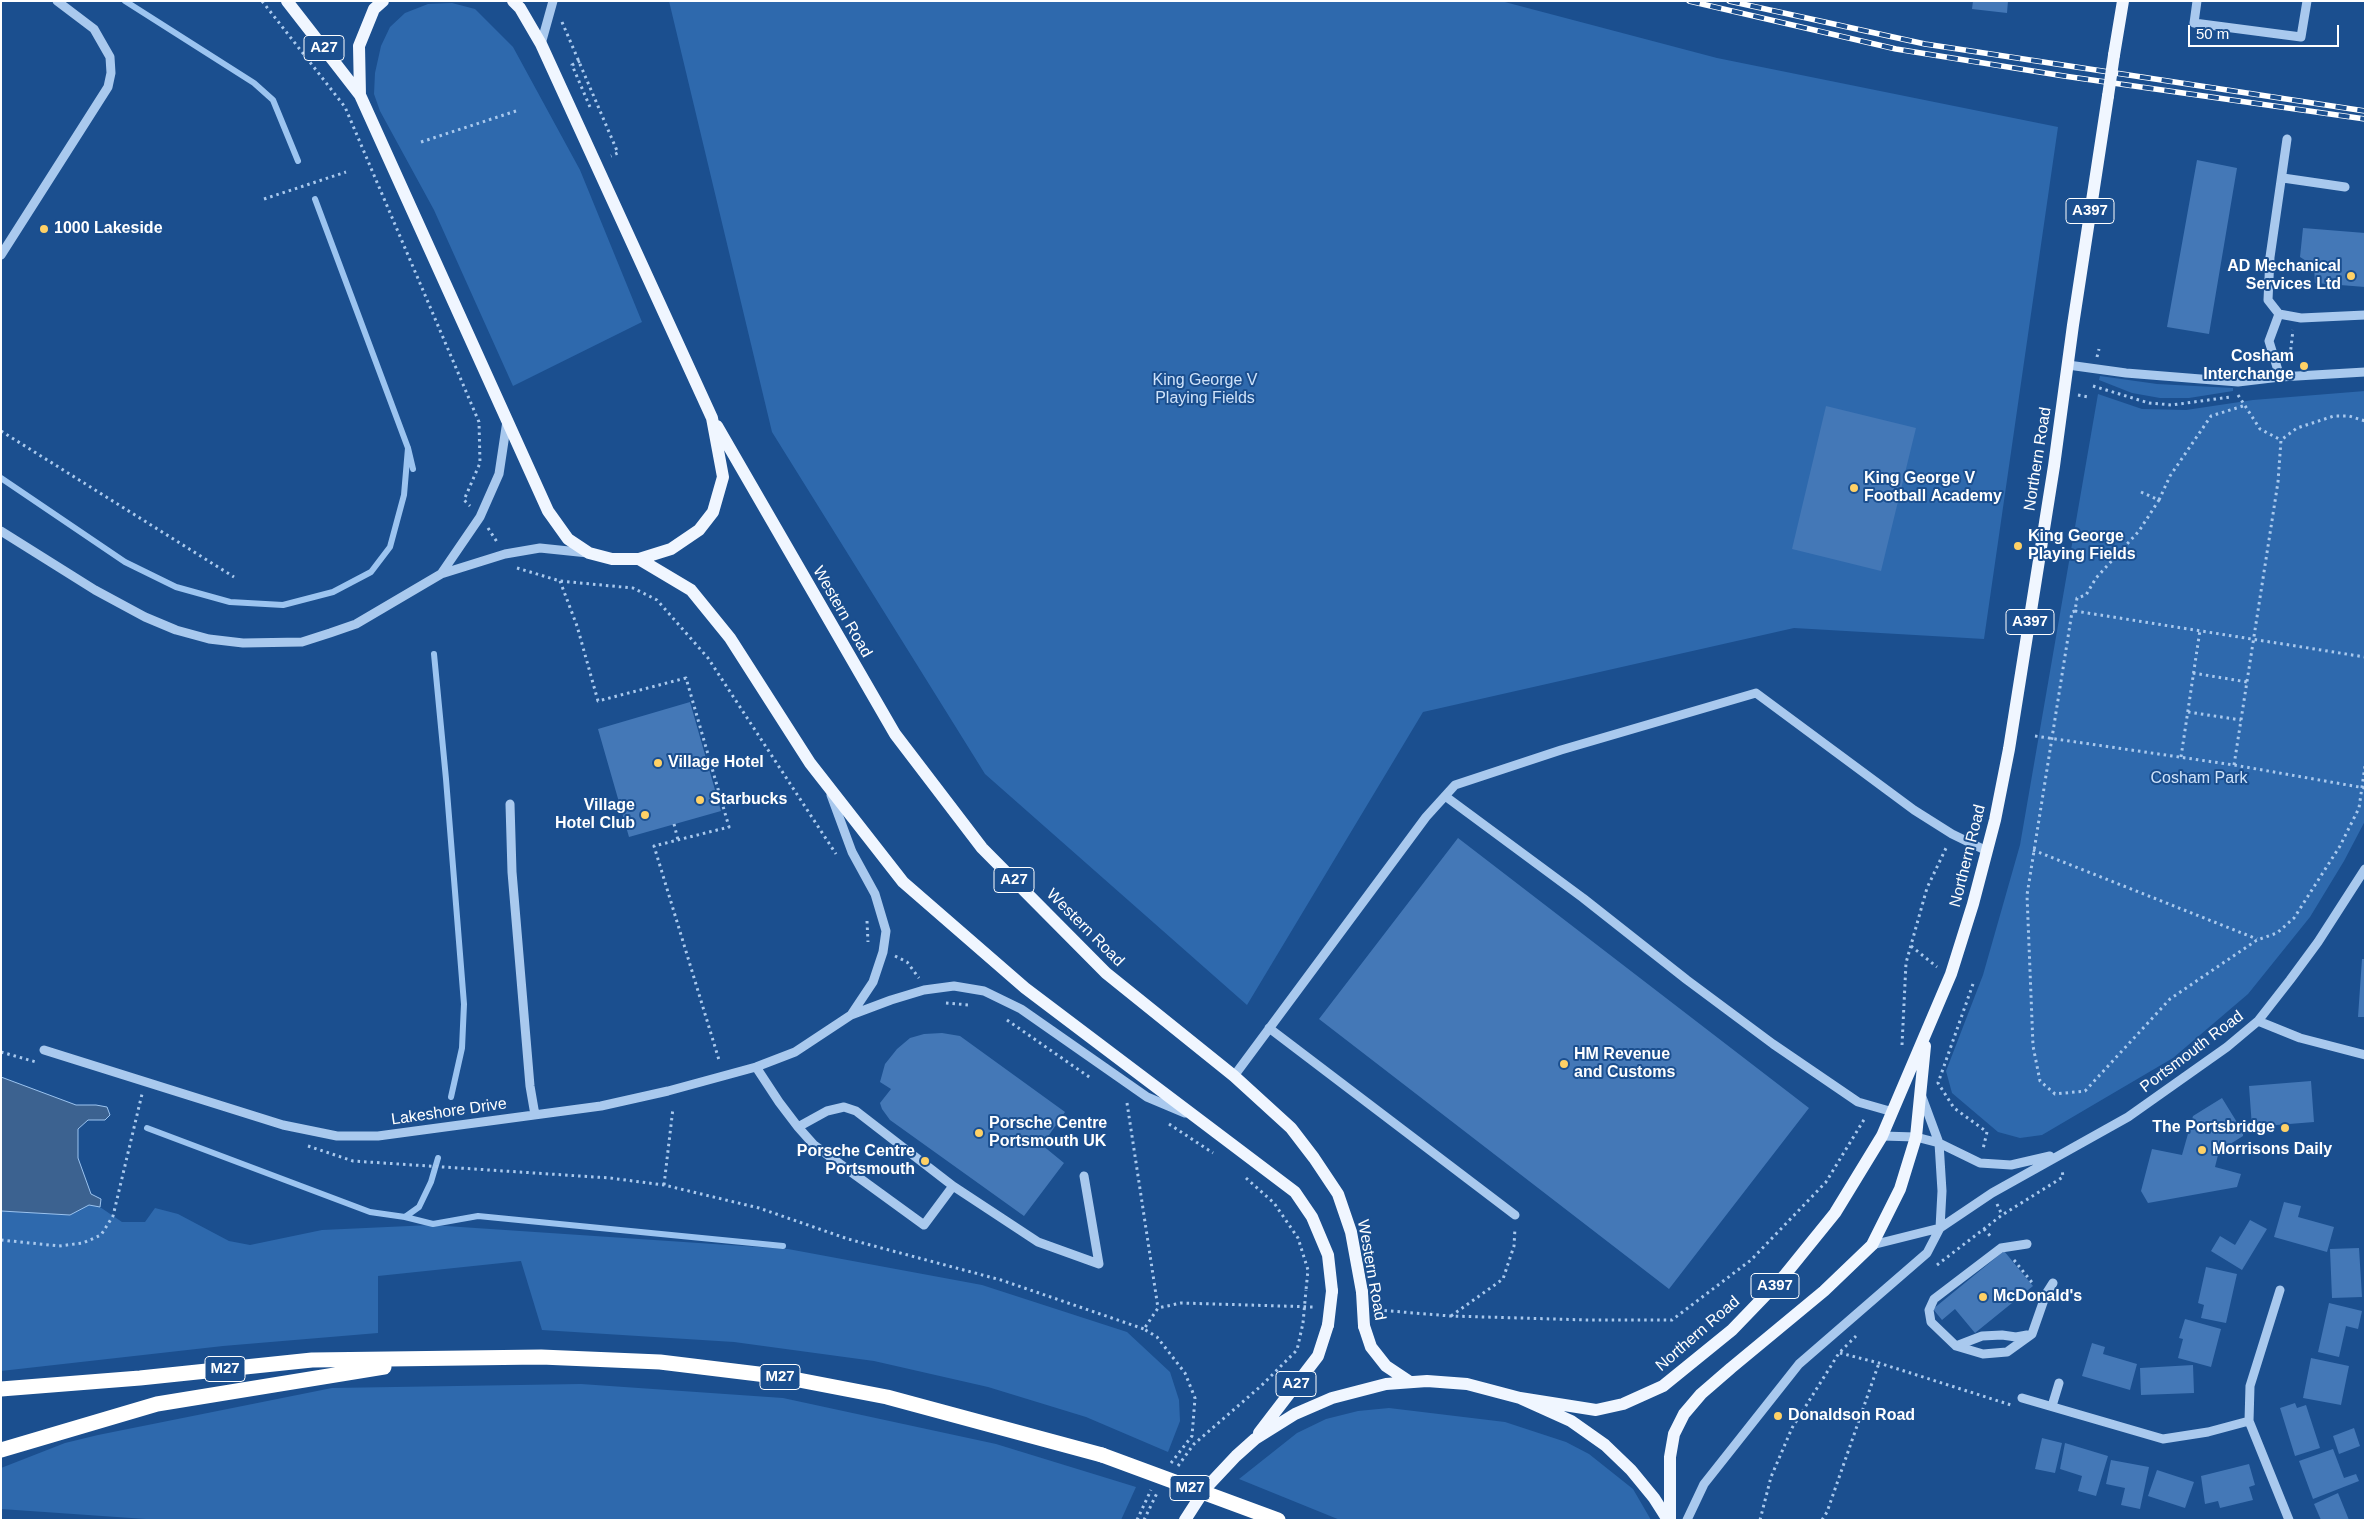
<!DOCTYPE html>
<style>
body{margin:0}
#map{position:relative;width:2366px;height:1521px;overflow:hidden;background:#1b4f8f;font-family:Arial,sans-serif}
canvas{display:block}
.frame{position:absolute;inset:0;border:2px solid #fff;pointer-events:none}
.scale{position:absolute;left:2188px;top:25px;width:151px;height:22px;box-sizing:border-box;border:2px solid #fff;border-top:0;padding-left:6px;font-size:15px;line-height:18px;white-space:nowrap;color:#fff;-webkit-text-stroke:4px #1b4f8f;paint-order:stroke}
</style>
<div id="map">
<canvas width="2366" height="1521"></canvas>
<div class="frame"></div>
<div class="scale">50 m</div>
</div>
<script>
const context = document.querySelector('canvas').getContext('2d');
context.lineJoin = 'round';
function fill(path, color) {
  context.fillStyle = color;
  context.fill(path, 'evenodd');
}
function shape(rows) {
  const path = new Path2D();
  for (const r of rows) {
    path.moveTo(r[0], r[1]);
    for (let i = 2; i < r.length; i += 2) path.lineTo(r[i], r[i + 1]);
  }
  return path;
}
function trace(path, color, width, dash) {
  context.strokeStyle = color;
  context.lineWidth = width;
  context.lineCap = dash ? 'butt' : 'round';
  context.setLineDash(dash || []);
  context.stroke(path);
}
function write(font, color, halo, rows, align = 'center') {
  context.font = font + ' Arial,sans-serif';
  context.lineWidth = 4;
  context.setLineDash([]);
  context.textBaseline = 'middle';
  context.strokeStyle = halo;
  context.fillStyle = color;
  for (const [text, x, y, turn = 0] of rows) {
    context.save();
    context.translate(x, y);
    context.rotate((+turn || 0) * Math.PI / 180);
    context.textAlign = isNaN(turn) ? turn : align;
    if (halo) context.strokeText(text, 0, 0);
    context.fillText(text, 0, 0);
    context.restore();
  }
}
fill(shape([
 [669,1,1501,1,1717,58,2058,127,1984,639,1794,628,1423,712,1247,1005,985,774,772,432],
 [452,3,475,9,513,47,580,170,642,322,513,386,434,210,380,111,374,94,375,73,381,46,390,27,405,13,428,4],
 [2100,376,2157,384,2233,388,2233,391,2189,398,2160,398,2132,393,2099,380],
 [2365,391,2365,821,2344,861,2310,917,2248,994,2173,1058,2042,1135,2020,1138,1998,1132,1952,1093,1946,1071,1983,975,2020,845,2098,394,2142,409,2186,410,2253,400],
 [89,1205,100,1207,122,1222,145,1222,155,1208,178,1214,229,1241,250,1245,322,1230,431,1225,788,1249,982,1285,1127,1332,1170,1372,1179,1400,1180,1421,1168,1452,1086,1417,988,1387,874,1361,734,1342,542,1330,521,1261,378,1276,378,1333,223,1346,1,1371,1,1211,70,1215],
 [581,1384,783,1398,996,1444,1136,1487,1121,1520,160,1520,1,1509,1,1468,65,1443,98,1435,332,1388],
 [1389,1408,1505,1422,1566,1442,1589,1454,1633,1489,1651,1520,1340,1520,1239,1479,1297,1433,1326,1419,1358,1411]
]), '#2e69ad');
const water = shape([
 [1,1077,76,1105,96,1105,107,1107,110,1115,105,1120,88,1120,78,1129,78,1158,91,1194,101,1199,100,1207,89,1205,70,1215,1,1211,1,1077]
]);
fill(water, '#3c6290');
trace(water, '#9cc4f0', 1);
trace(shape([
 [125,1,254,83,273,100,298,161],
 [315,199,408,448,413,469],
 [1,478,125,562,176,587,230,602,283,605,333,592,371,572,390,547,404,495,408,448],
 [434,654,446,779,464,1004,462,1048,451,1097],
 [147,1128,370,1212,405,1217,419,1207,431,1182,438,1158],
 [405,1217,433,1224,478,1216,783,1246]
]), '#9cc4f0', 6);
fill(shape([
 [1973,1,2008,1,2007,13,1972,9],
 [2197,160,2237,168,2209,334,2167,327],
 [2303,228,2365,233,2365,287,2315,283,2314,266,2300,257],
 [1826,406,1916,428,1881,571,1792,549],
 [690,702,721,811,629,837,598,729],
 [1458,838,1809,1108,1669,1289,1319,1019],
 [2362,959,2365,959,2365,1017,2358,1017],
 [942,1033,960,1036,1065,1112,1042,1145,1064,1163,1024,1216,890,1120,882,1109,880,1103,891,1089,880,1082,885,1064,897,1049,910,1038,924,1034],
 [2311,1081,2314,1122,2252,1127,2249,1086],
 [2222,1098,2243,1132,2243,1136,2219,1151,2215,1167,2241,1174,2237,1187,2148,1203,2141,1191,2152,1149,2182,1155,2193,1116],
 [2284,1202,2301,1206,2298,1217,2334,1227,2327,1252,2274,1237],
 [2250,1220,2267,1229,2242,1270,2211,1251,2220,1236,2235,1245],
 [2359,1248,2362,1297,2332,1298,2330,1249],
 [2004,1251,2033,1286,1975,1333,1955,1309,1942,1320,1933,1309],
 [2206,1267,2237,1274,2226,1323,2201,1318,2204,1305,2198,1303],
 [2329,1303,2362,1311,2358,1329,2346,1326,2339,1357,2318,1352],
 [2185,1319,2221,1329,2211,1367,2178,1358,2183,1339,2179,1338],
 [2092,1343,2105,1347,2103,1354,2137,1364,2130,1390,2082,1376],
 [2311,1358,2349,1366,2341,1405,2303,1398],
 [2193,1365,2194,1393,2141,1395,2140,1368],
 [2295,1403,2297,1408,2306,1405,2320,1448,2295,1456,2280,1408],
 [2354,1428,2360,1446,2339,1454,2333,1436],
 [2042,1438,2062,1443,2055,1473,2035,1469],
 [2065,1443,2108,1456,2096,1496,2078,1491,2082,1476,2060,1469],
 [2333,1449,2344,1478,2356,1474,2359,1481,2313,1499,2299,1461],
 [2111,1460,2149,1467,2140,1509,2121,1505,2125,1488,2106,1484],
 [2249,1464,2255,1485,2249,1487,2253,1500,2220,1508,2218,1501,2205,1504,2201,1476],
 [2157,1470,2194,1482,2185,1508,2148,1496],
 [2338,1493,2349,1520,2321,1520,2314,1504]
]), '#4478b7');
trace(shape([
 [262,1,345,107,479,422,480,463,464,500,470,506],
 [562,22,618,153,611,156],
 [580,61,572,65,590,107],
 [421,142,516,111],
 [264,199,346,172],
 [2290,356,2293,330],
 [2097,357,2099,349],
 [2093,386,2149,403,2172,405,2230,397],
 [2078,395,2088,397],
 [2238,395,2260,429,2281,440],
 [1,431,234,577],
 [2141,492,2159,500,2139,531,2096,578,2086,595,2077,598,2075,611,2365,657],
 [2159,500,2170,476,2211,416,2243,406],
 [488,528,497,542],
 [517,568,560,581,633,588,657,600,708,658,836,854],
 [560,581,577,626,598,701,686,678,729,827,654,846,719,1060],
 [2075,611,2072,612,2027,895,2033,1046,2040,1081,2055,1094,2085,1091,2170,999,2257,940,2277,933,2294,918,2340,846,2359,808,2365,766],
 [2193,673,2247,682],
 [2188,712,2241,720],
 [2035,736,2234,765,2365,788],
 [2181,757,2200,630],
 [2234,765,2278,482,2281,440,2297,428,2334,416,2349,416,2365,421],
 [674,824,678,840],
 [2033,850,2257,939],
 [867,921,868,942],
 [1911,946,1937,967],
 [895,956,907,962,919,978],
 [1973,984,1938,1083,1954,1108,1987,1132,1983,1149],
 [946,1003,969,1005],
 [1007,1020,1092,1079],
 [1902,1045,1906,963,1927,888,1947,846],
 [1,1052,36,1062],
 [1127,1103,1158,1308],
 [1169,1124,1213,1153],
 [308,1146,353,1161,610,1178,664,1185,759,1208,848,1239,1001,1280,1144,1329],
 [1246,1178,1274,1203,1298,1238,1308,1270,1306,1290],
 [664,1185,673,1108],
 [1997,1204,2002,1215],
 [1984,1229,1992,1238],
 [1,1240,59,1246,83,1243,101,1235,113,1216,142,1094],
 [2014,1260,2034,1285],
 [1937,1265,2002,1215,2063,1177,2062,1169],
 [1378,1310,1450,1316,1588,1320,1672,1320,1751,1260,1826,1182,1865,1118],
 [1451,1316,1503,1279,1514,1246,1515,1228],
 [1840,1353,1879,1363,2011,1405],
 [1171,1463,1192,1436,1195,1398,1185,1373,1157,1337,1144,1329,1158,1308,1181,1303,1314,1307],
 [1178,1466,1194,1444,1261,1386,1297,1350,1303,1323],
 [1137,1520,1151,1490],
 [1144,1520,1157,1493],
 [1760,1520,1771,1477,1792,1428,1839,1353,1856,1336],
 [1822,1520,1827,1512,1879,1363]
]), '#a9c9ee', 3, [2.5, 4]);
trace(shape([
 [2197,1,2194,23,2301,37,2307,1],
 [541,44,553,1],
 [2287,139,2270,257,2268,300,2279,314,2301,318,2365,315],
 [2283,178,2345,187],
 [1,255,108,87,111,73,110,57,94,29,57,1],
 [2279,314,2269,341,2280,377],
 [2068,365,2126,373,2238,382,2280,377,2365,372],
 [1,531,95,590,145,617,176,630,209,639,243,643,302,642,330,633,356,624,441,574,505,554,540,548,588,553],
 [441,574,480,517,499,474,507,421],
 [831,795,852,852,875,894,886,931,883,952,873,982,851,1015],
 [1445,796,1583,898,1687,980,1773,1044,1858,1102,1893,1112],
 [510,804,512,872,530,1086,535,1115],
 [2258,1021,2300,1038,2365,1055],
 [1269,1028,1515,1215],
 [44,1050,283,1125,337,1136,378,1136,601,1106,668,1091,756,1067,795,1052,851,1015,891,1000,924,990,954,986,984,991,1021,1009,1147,1097,1185,1113],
 [756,1067,779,1102,798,1127,814,1145,924,1225,953,1186,856,1111,844,1107,827,1111,798,1127],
 [1234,1076,1426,817,1455,785,1561,750,1756,693,1914,810,1952,834,1987,851],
 [1882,1136,1916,1137,1939,1143,1980,1163,2011,1165,2050,1156],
 [953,1186,1038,1242,1099,1264,1084,1176],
 [2027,1244,2001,1248,1934,1299,1929,1310,1931,1322,1956,1346,1983,1354,2007,1352,2032,1334,2046,1294,2053,1283],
 [1872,1245,1940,1228,1992,1193,2128,1117,2227,1047,2258,1021,2290,980,2318,942,2365,869],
 [2280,1290,2250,1386,2249,1421,2289,1520],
 [1956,1346,1982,1336,2002,1335,2016,1337,2027,1335],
 [2022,1398,2163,1439,2208,1432,2249,1421],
 [2052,1406,2059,1383],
 [1687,1520,1704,1484,1799,1364,1927,1253,1940,1228,1942,1191,1939,1143,1922,1097]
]), '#a9c9ee', 9);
trace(shape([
 [287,1,360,95],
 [383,1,374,9,359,46,360,95,548,511,568,539,589,553,612,559,639,559,671,549,699,530,713,512,723,477,712,418,541,44,520,8,513,1],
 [2114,55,2123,1],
 [717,426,895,734,982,848,1106,973,1234,1076,1291,1128,1314,1158,1338,1194,1351,1232,1362,1292],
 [639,559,691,590,730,638,810,763,903,882,1025,988,1295,1192,1312,1217,1328,1255,1332,1291],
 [1364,1326,1371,1347,1386,1366,1410,1382],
 [1520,1398,1596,1410,1623,1404,1663,1386,1732,1330,1784,1276,1835,1213,1882,1136,1951,974,1973,904,1995,820,2009,749,2054,466,2073,325,2108,96],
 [1259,1433,1318,1356,1328,1325],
 [1185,1520,1205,1489,1236,1456,1255,1439,1295,1414,1332,1398,1386,1384,1427,1381,1467,1384,1520,1398,1571,1421,1605,1445,1631,1470,1654,1498,1668,1520],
 [1670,1520,1670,1457,1674,1434,1684,1414,1701,1394,1731,1368,1824,1291,1872,1245,1900,1189,1916,1137,1925,1046]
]), '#f0f6ff', 12);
trace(shape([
 [1,1389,140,1378,312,1360,541,1357,660,1362,783,1377,887,1397,1102,1455],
 [1,1450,157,1404,384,1367]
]), '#fff', 15);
const rail = shape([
 [1689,1,1896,49,2064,76,2365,119],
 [1729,1,1925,44,2365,111]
]);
trace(rail, '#fff', 5.5);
trace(rail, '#1b4f8f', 4, [11]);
trace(shape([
 [1303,1323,1306,1290]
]), '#a9c9ee', 3, [2.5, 4]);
trace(shape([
 [2108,96,2114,55],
 [1362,1292,1364,1326],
 [1328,1325,1332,1291]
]), '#f0f6ff', 12);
trace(shape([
 [1102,1455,1278,1520]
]), '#fff', 15);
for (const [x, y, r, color] of [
 [44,229,5,"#ffd166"],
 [2351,276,5,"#ffd166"],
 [2304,366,5,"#ffd166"],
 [1854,488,5,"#ffd166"],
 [2018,546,5,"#ffd166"],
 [658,763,5,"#ffd166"],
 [700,800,5,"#ffd166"],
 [645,815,5,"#ffd166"],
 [1564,1064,5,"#ffd166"],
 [2285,1128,5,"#ffd166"],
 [979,1133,5,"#ffd166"],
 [2202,1150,5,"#ffd166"],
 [925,1161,5,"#ffd166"],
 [1983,1297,5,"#ffd166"],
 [1778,1416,5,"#ffd166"]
]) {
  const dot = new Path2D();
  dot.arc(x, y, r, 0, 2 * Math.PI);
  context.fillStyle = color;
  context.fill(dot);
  trace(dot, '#1b4f8f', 2);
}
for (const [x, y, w] of [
 [324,48,40],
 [2090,211,48],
 [2030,622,48],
 [1014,880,40],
 [1775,1286,48],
 [225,1369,40],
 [780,1377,40],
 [1296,1384,40],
 [1190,1488,40]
]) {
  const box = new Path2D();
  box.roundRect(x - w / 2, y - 12.5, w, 25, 4);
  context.fillStyle = '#1b4f8f';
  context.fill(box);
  trace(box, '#fff', 1);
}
write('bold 15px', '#fff', null, [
 ["A27",324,48],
 ["A397",2090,211],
 ["A397",2030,622],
 ["A27",1014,880],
 ["A397",1775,1286],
 ["M27",225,1369],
 ["M27",780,1377],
 ["A27",1296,1384],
 ["M27",1190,1488]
]);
write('bold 16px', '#fff', '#1b4f8f', [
 ["1000 Lakeside",54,229],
 ["AD Mechanical",2341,267,"right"],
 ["Services Ltd",2341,285,"right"],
 ["Cosham",2294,357,"right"],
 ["Interchange",2294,375,"right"],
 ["King George V",1864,479],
 ["Football Academy",1864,497],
 ["King George",2028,537],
 ["Playing Fields",2028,555],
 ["Village Hotel",668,763],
 ["Starbucks",710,800],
 ["Village",635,806,"right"],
 ["Hotel Club",635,824,"right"],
 ["HM Revenue",1574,1055],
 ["and Customs",1574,1073],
 ["Porsche Centre",989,1124],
 ["Portsmouth UK",989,1142],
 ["The Portsbridge",2275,1128,"right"],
 ["Morrisons Daily",2212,1150],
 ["Porsche Centre",915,1152,"right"],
 ["Portsmouth",915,1170,"right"],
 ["McDonald's",1993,1297],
 ["Donaldson Road",1788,1416]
], 'left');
write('16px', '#cfe3fa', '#1b4f8f', [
 ["King George V",1205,381],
 ["Playing Fields",1205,399],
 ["Cosham Park",2199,779]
]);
write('16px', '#fff', '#1b4f8f', [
 ["Northern Road",2038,459,-81],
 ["Western Road",842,612,60],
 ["Northern Road",1968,856,-76],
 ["Western Road",1085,928,45],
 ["Portsmouth Road",2192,1052,-37],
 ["Lakeshore Drive",449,1112,-8],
 ["Western Road",1371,1270,80],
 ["Northern Road",1698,1334,-41]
]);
</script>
